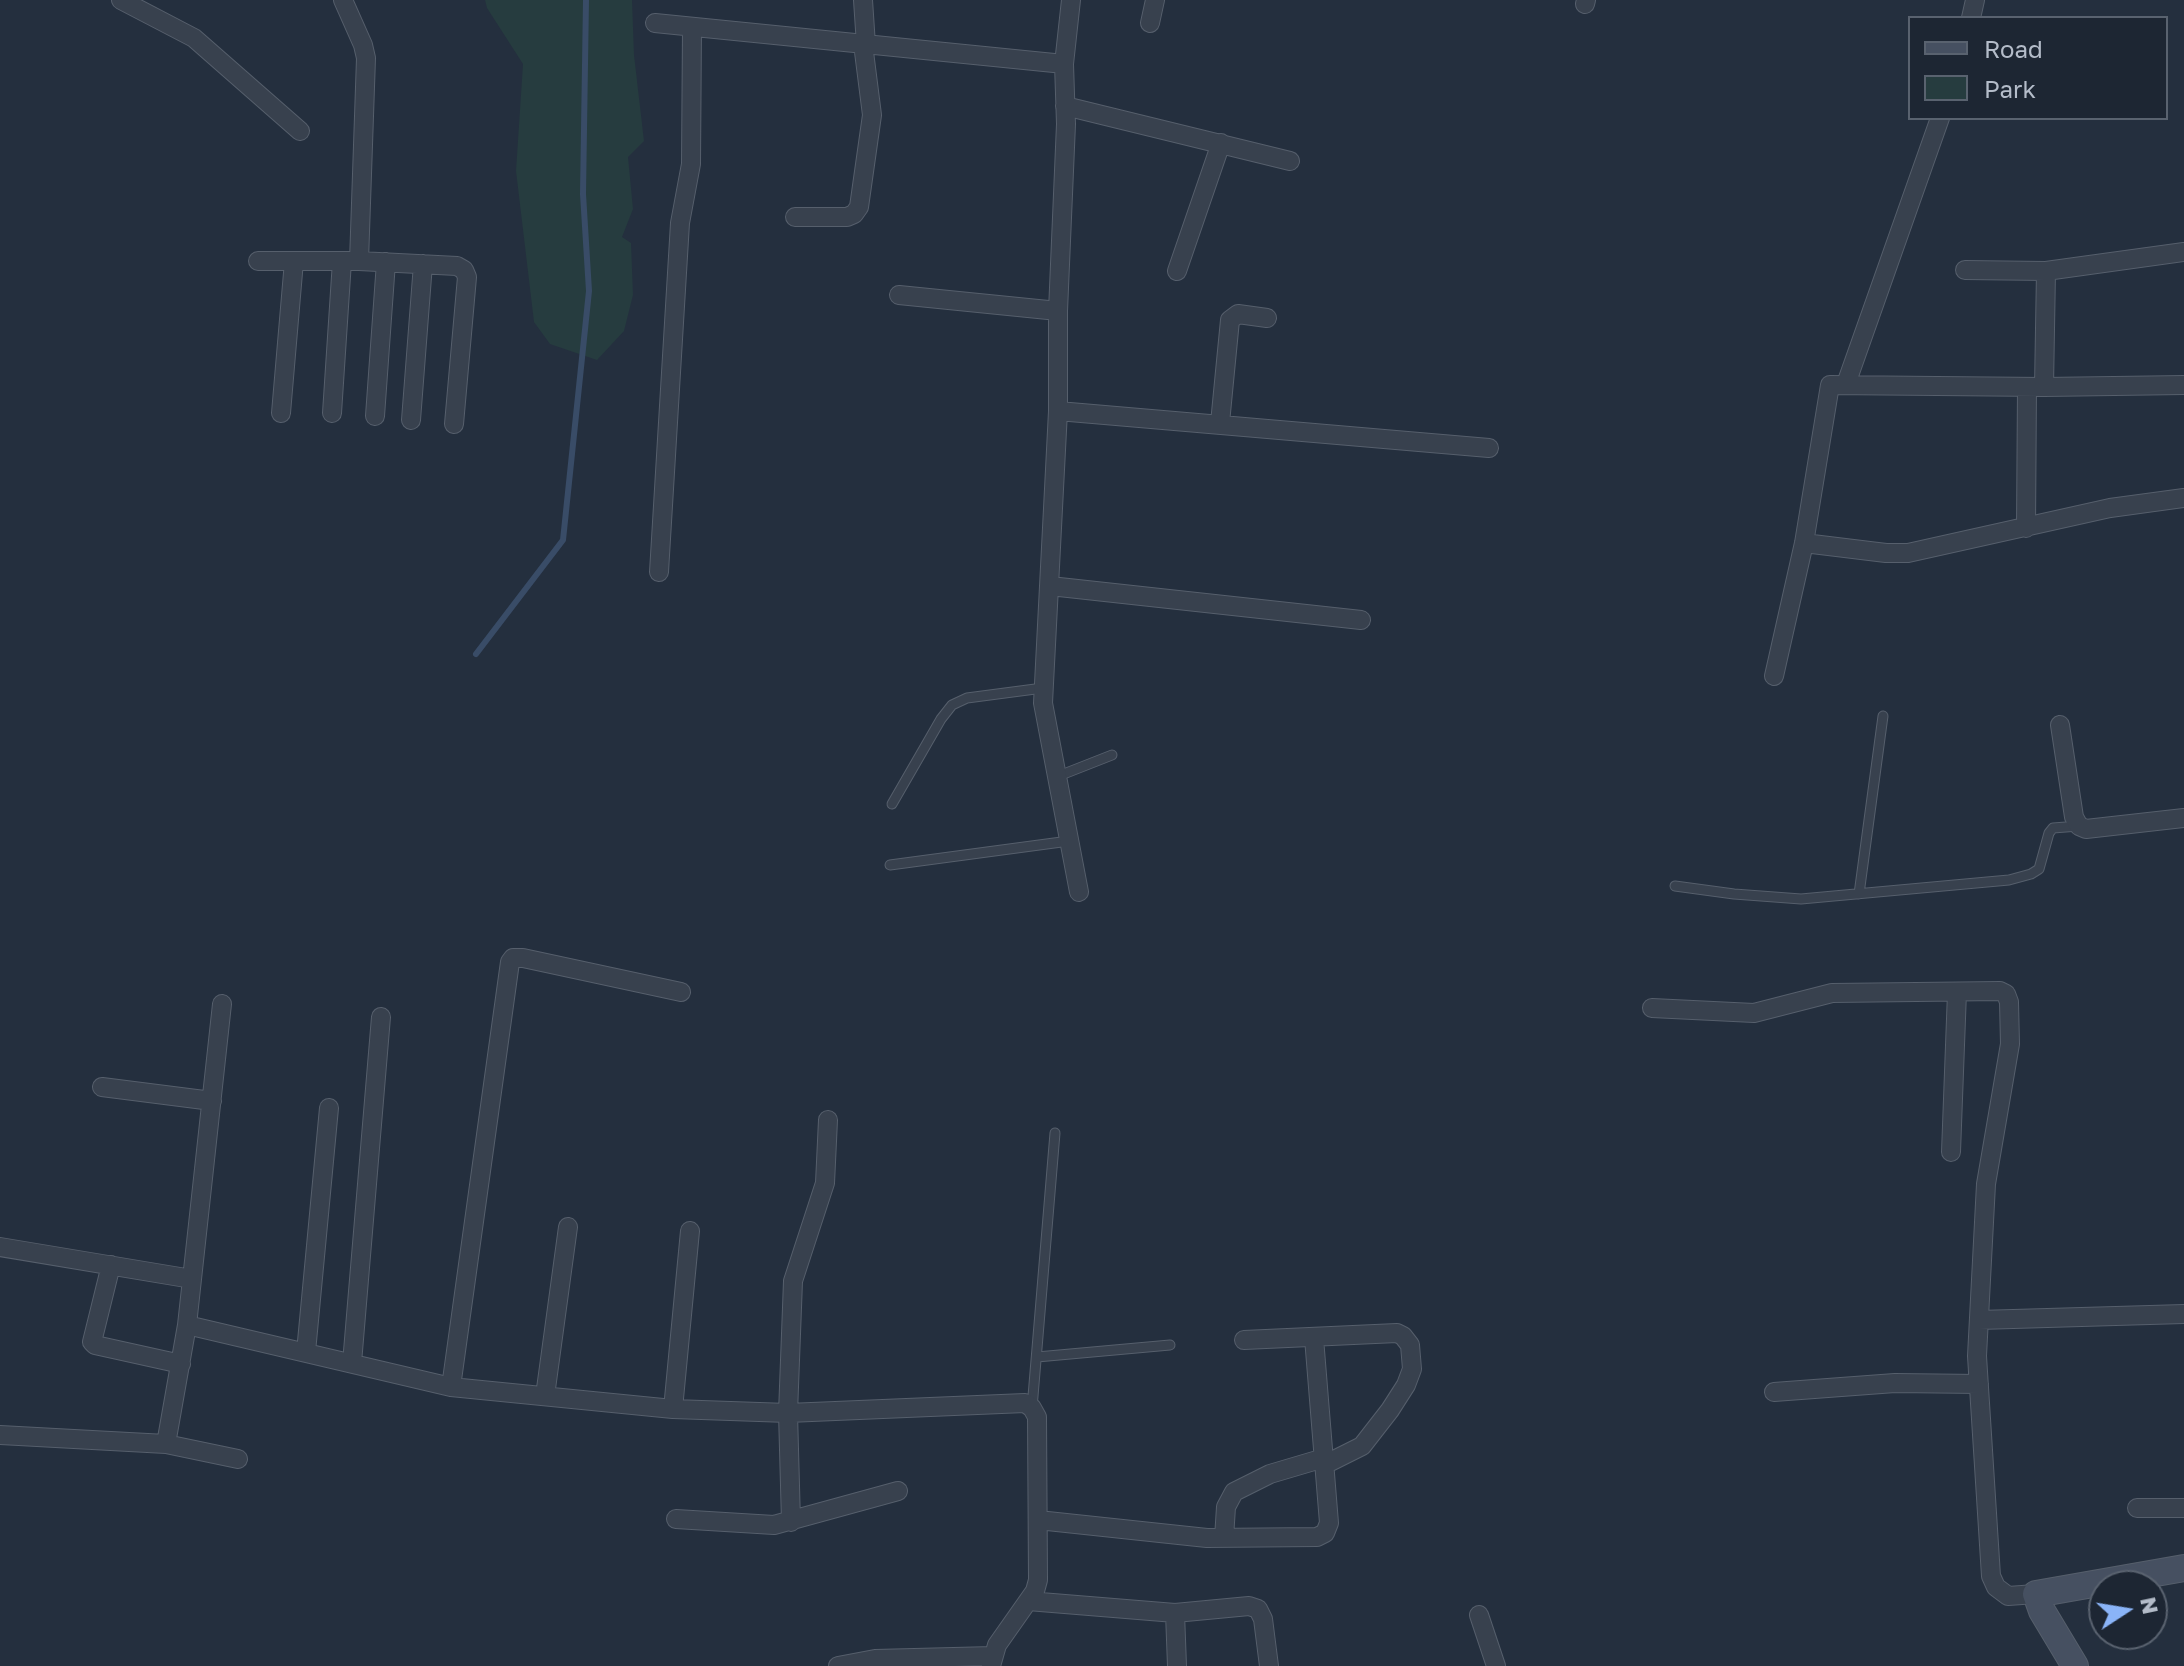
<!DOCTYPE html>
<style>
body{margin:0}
#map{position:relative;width:2184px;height:1666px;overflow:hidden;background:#242f3e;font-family:"Golos Text",sans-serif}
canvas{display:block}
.legend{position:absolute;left:1908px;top:16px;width:260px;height:104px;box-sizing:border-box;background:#1d2633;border:2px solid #59626f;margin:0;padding:10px 14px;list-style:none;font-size:24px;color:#b4bcc9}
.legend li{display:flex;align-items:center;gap:16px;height:40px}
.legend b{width:40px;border:2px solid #59626f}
.north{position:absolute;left:2088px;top:1570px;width:80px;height:80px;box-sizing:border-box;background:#1d2633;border:2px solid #59626f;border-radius:50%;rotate:78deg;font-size:22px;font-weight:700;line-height:32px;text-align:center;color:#b4bcc9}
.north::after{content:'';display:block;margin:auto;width:28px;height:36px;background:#8ab4f8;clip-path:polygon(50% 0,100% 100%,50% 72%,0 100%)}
</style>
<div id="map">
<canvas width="2184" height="1666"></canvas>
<ul class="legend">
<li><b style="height:10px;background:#465061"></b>Road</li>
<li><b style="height:22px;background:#263c3f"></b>Park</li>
</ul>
<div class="north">N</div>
</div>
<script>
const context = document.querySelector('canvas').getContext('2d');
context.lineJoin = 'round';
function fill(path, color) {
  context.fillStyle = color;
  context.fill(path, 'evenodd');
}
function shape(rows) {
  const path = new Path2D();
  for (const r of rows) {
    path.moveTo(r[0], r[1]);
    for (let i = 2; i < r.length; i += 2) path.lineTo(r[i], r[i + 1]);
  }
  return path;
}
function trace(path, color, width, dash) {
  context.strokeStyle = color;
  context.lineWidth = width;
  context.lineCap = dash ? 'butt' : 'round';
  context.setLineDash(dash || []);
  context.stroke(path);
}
fill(shape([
 [485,0,632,0,634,55,644,141,628,157,633,209,622,237,631,243,633,295,624,331,597,360,550,344,534,322,516,171,523,64,487,8]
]), '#263c3f');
trace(shape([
 [476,654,563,540,589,291,583,194,586,0]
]), '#394c67', 6);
const lane = shape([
 [1056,777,1112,755],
 [892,804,941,719,952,705,967,698,1043,688],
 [890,865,1069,841],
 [1675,886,1734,894,1801,899,2009,880,2031,874,2039,869,2049,833,2053,828,2079,826],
 [1859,894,1883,716],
 [1037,1357,1170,1345],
 [1032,1408,1055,1133]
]);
const street = shape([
 [121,0,194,38,300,131],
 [343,0,363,45,366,58,359,261],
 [863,0,866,45],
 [1071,0,1064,64,1066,124,1058,311,1058,411,1043,703,1079,892],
 [1585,4,1586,0],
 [1971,18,1975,0],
 [655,23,1064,64],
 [1150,23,1155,0],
 [1065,106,1290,161],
 [795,217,847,217,854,214,859,207,872,115,863,44],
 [258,261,359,261,457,266,464,270,467,277,454,424],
 [1965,270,2046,271,2184,252],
 [1177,271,1221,143],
 [899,295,1058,311],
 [1846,384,1940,118],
 [2044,387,2046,271],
 [1058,411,1489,448],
 [281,413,294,261],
 [332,413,342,261],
 [375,416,386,262],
 [411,420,423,264],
 [1220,423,1230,320,1238,314,1267,318],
 [2026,528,2027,387],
 [1804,543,1886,553,1908,553,2110,508,2184,498],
 [659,572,680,223,691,164,692,27],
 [1050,586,1361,620],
 [1774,676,1804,543,1830,385,2044,387,2184,385],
 [2060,725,2074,817,2079,826,2086,829,2184,818],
 [222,1004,187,1325,451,1387,673,1409,788,1413,1025,1403,1032,1408,1037,1417,1038,1580,1035,1591,997,1645,991,1666],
 [1652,1008,1754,1013,1832,993,2000,991,2006,994,2009,1002,2010,1044,1986,1184,1977,1356,1991,1576,1996,1587,2008,1596,2036,1594],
 [102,1087,212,1101],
 [1951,1152,1957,992],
 [0,1247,192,1279],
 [111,1265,92,1342,95,1345,181,1364],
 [1979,1320,2184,1314],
 [1244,1340,1397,1333,1403,1336,1410,1345,1412,1369,1406,1385,1390,1410,1362,1446,1324,1465],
 [306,1352,329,1108],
 [352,1363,381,1017],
 [451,1387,510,962,513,958,523,958,681,992],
 [1774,1392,1895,1383,1979,1384],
 [545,1396,568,1227],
 [673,1409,690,1231],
 [0,1435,166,1444,187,1325],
 [166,1444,238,1459],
 [2137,1508,2184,1508],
 [676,1519,774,1525,898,1491],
 [1038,1520,1207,1538,1317,1537,1325,1533,1329,1523,1314,1338],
 [791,1522,788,1413,793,1281,825,1183,828,1120],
 [1224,1538,1226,1507,1234,1492,1270,1474,1324,1458],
 [1028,1601,1175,1613,1249,1606,1258,1609,1263,1619,1269,1666],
 [1175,1613,1177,1666],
 [1479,1615,1496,1666],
 [838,1666,875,1659,993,1656]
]);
const secondary = shape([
 [2075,1666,2042,1611,2036,1594,2184,1568]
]);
trace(lane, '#565f6c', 11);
trace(street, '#565f6c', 20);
trace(secondary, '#565f6c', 28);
trace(lane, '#38414e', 9);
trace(street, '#38414e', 18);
trace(secondary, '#465061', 26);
</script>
